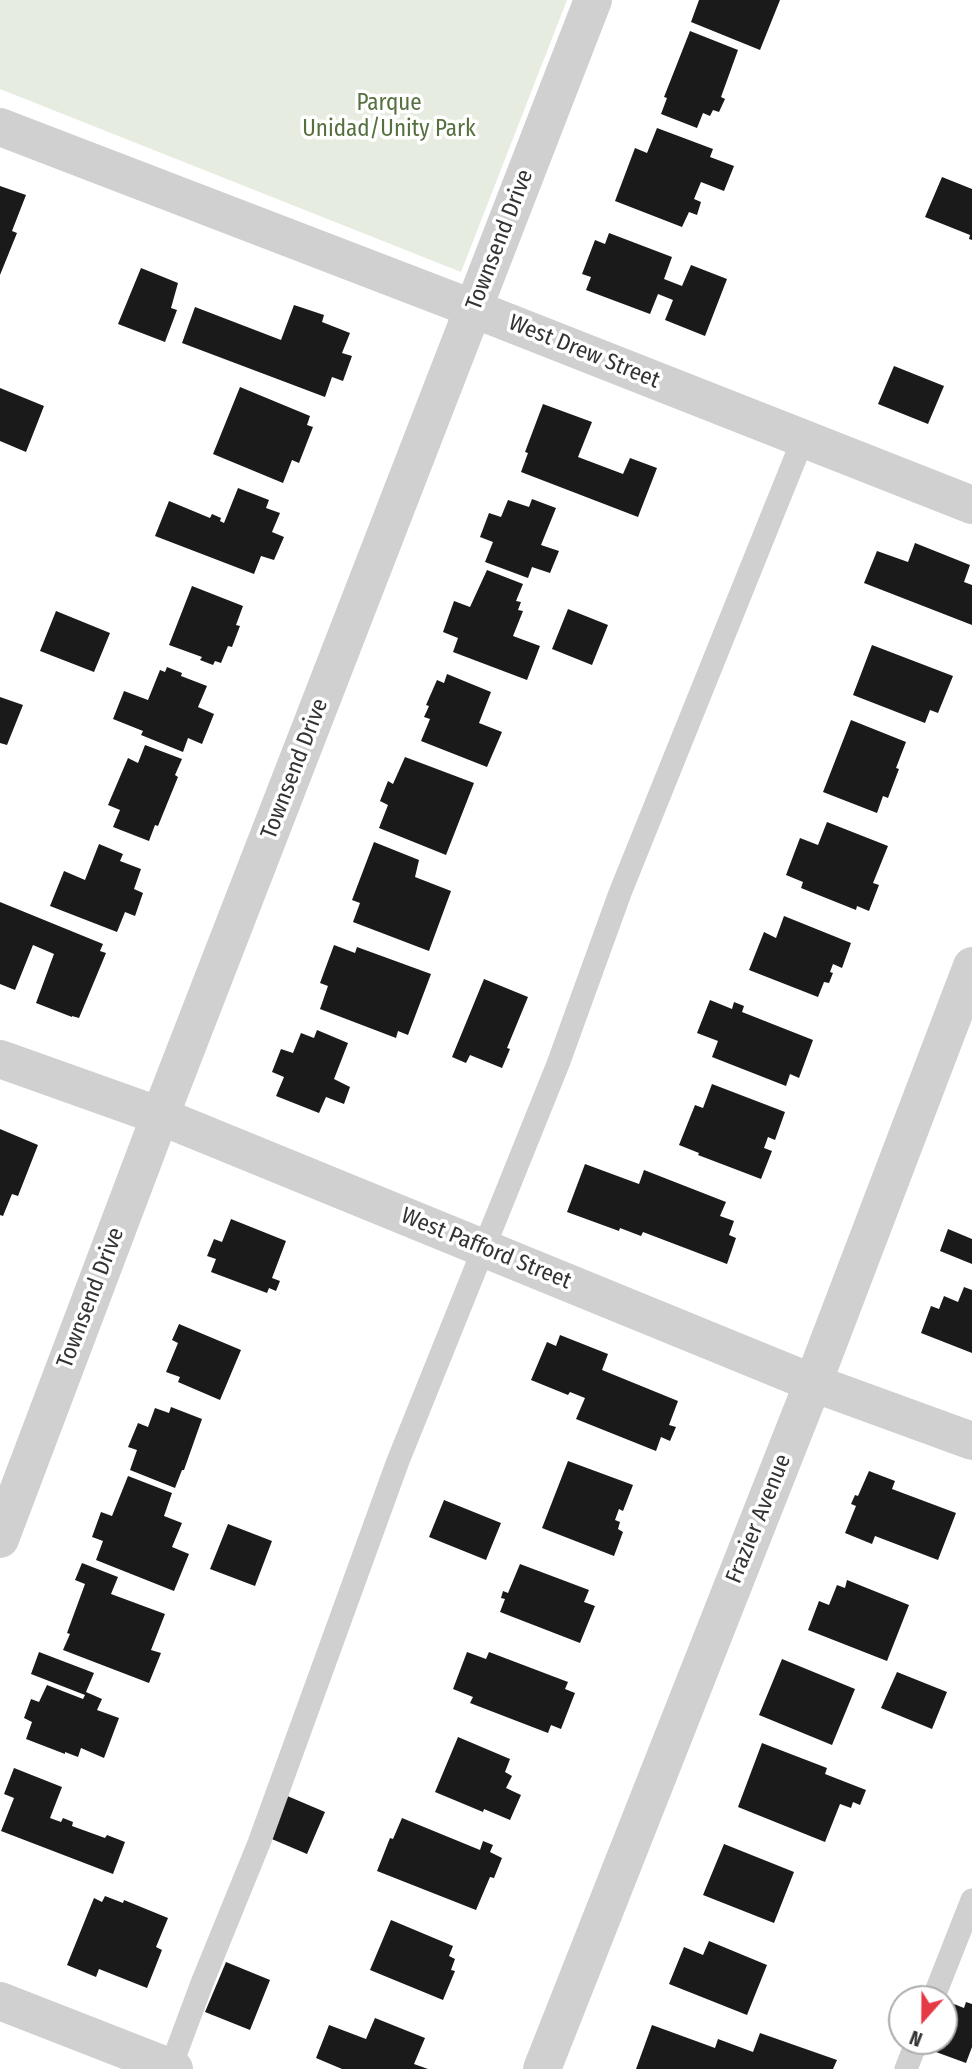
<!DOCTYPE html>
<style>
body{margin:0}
#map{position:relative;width:972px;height:2069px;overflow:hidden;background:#fff;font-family:"Fira Sans Condensed",sans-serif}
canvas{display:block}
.north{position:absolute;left:888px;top:1985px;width:70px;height:70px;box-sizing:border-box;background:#fff;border:2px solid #adadad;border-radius:50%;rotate:201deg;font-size:19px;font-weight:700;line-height:28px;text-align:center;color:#333}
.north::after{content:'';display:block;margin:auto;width:24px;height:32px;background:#e63946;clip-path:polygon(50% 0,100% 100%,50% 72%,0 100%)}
</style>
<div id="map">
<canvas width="972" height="2069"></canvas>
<div class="north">N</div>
</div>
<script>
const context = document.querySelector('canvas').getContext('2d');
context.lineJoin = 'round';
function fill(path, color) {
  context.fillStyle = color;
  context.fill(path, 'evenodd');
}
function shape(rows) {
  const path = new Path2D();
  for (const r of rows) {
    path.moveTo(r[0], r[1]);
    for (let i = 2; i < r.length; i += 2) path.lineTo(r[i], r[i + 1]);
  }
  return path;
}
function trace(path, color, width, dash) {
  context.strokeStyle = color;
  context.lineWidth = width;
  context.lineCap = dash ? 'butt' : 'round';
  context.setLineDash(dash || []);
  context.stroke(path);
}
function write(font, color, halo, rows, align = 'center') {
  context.font = font + ' "Fira Sans Condensed",sans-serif';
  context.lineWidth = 7;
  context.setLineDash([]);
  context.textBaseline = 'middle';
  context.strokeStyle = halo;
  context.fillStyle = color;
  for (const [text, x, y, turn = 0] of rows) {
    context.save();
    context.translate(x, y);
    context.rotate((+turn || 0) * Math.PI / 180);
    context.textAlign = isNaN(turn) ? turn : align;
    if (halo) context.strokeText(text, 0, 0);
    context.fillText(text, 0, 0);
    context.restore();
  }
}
fill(shape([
 [0,0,567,0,461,272,0,89]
]), '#e6ecdf');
fill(shape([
 [699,0,780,0,760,50,691,22],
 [690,31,738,50,721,97,725,99,719,112,713,110,710,116,703,113,697,128,661,114,667,98,664,97],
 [657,128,713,149,710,157,734,166,724,191,701,182,694,199,701,202,697,215,689,212,682,227,615,201,635,148,647,153],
 [942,177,972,189,972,240,969,239,970,235,925,217],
 [0,186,26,195,12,231,17,233,0,275],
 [609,233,672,257,664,279,682,286,691,265,727,279,705,336,665,320,673,300,658,294,650,314,586,290,591,277,582,274,595,240,605,244],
 [141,268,178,283,171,308,177,310,165,342,118,324],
 [294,305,324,315,322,322,350,333,342,353,352,356,343,381,332,377,325,397,182,343,195,307,281,340],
 [894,366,944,386,928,424,878,404],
 [240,387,310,416,307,425,313,427,299,463,292,460,283,483,213,454],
 [0,388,44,406,26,452,0,441],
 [543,404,592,422,578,457,623,474,630,458,657,468,638,517,521,472,528,453,525,452],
 [238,488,269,500,266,508,280,513,272,532,284,537,274,560,261,556,254,574,155,536,169,501,210,518,212,514,221,518,220,521,224,523],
 [532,499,556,508,541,545,559,551,550,573,532,567,528,578,485,562,493,542,480,537,489,513,501,517,508,500,529,507],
 [915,543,970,565,964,582,972,585,972,625,864,583,877,551,908,562],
 [487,570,523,584,516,601,521,602,518,610,523,611,513,636,540,646,527,680,453,652,458,638,443,632,454,601,470,607],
 [192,586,243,606,236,625,240,626,232,647,228,646,221,663,215,661,213,665,200,660,202,657,169,645],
 [568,609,608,625,592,665,552,649],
 [56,611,110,633,94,672,40,651],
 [872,645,953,676,938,713,930,710,925,723,853,695],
 [167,667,182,673,181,676,207,686,198,707,214,714,202,744,188,738,183,752,141,735,143,731,113,719,124,691,148,700,160,670,165,672],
 [447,674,491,692,479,723,502,732,487,767,421,741,430,719,424,717,429,706,426,705,437,680,444,683],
 [0,697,23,705,7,745,0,743],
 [851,720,906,742,896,768,899,769,888,798,883,796,877,813,823,792],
 [145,745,182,759,175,775,178,777,158,826,155,825,149,841,113,827,120,810,108,805,128,758,138,763],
 [405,757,474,783,446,855,379,828,388,805,380,801,388,781,393,784],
 [827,822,888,846,873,883,879,885,869,911,857,906,856,910,801,888,803,882,786,875,800,838,818,845],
 [374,842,419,860,415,877,451,891,429,951,353,922,360,903,352,900],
 [99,844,123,854,120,861,141,869,134,889,143,893,135,916,125,912,117,932,50,906,64,871,85,880],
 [0,902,103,944,100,951,106,953,79,1018,72,1016,72,1017,36,1003,54,954,33,945,15,990,0,984],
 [784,916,851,943,842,968,833,964,830,972,833,973,829,983,824,982,818,997,749,970,764,932,776,938],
 [334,945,355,953,357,947,431,974,408,1035,398,1031,396,1038,320,1009,328,986,320,983],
 [484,979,528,997,507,1048,510,1049,502,1068,470,1055,466,1063,452,1057],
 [710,1000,732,1009,734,1002,744,1006,742,1012,813,1040,799,1078,790,1074,786,1086,712,1057,718,1041,697,1033],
 [317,1030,348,1043,334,1079,350,1087,344,1104,326,1097,319,1113,276,1096,284,1077,272,1072,281,1049,293,1053,301,1033,314,1038],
 [712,1084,785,1112,775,1140,768,1137,764,1148,772,1151,761,1179,698,1155,699,1153,679,1145,695,1105,703,1108],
 [0,1129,38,1145,18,1196,12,1194,3,1216,0,1215],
 [585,1164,639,1184,644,1170,726,1202,720,1216,734,1221,729,1235,736,1238,727,1264,643,1232,641,1236,620,1228,619,1231,567,1212],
 [231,1219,286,1241,272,1278,280,1281,276,1291,269,1288,267,1293,211,1272,216,1259,207,1256,214,1239,222,1242],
 [948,1229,972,1239,972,1264,940,1251],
 [964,1287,972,1290,972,1353,921,1333,931,1306,939,1309,944,1296,958,1302],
 [179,1324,241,1350,220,1400,178,1382,180,1377,166,1372,178,1343,172,1340],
 [560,1335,608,1354,602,1370,678,1401,669,1425,676,1427,670,1441,661,1437,656,1451,576,1419,585,1398,570,1392,568,1395,531,1380,547,1342,556,1346],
 [171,1407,202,1419,184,1470,182,1470,175,1488,130,1470,137,1450,128,1447,138,1423,148,1427,155,1408,169,1413],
 [568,1461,633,1485,623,1511,619,1509,615,1520,620,1522,618,1529,623,1532,614,1556,542,1528],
 [869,1471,895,1481,892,1489,956,1513,938,1560,875,1536,872,1544,845,1533,856,1506,851,1504,855,1495,858,1496],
 [128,1476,172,1493,164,1516,182,1523,172,1547,189,1554,174,1591,96,1560,103,1541,92,1537,101,1512,112,1516],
 [444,1500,501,1523,486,1560,429,1537],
 [228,1524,272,1541,255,1586,210,1569],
 [82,1563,118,1577,111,1594,165,1614,151,1650,161,1653,149,1683,63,1650,70,1634,67,1633,85,1584,75,1580],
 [520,1564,589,1590,584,1602,595,1606,580,1643,500,1612,505,1599,501,1598,503,1591,508,1593],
 [847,1580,909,1605,887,1661,808,1630,819,1601,829,1605,837,1585,845,1588],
 [39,1652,94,1673,86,1692,102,1699,97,1710,119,1718,104,1758,81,1748,78,1757,65,1752,65,1754,26,1739,32,1722,24,1718,31,1699,39,1702,47,1685,83,1699,85,1695,31,1674],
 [467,1652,486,1659,489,1652,568,1682,565,1689,575,1693,561,1729,551,1725,548,1733,470,1703,473,1697,453,1689],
 [782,1659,855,1689,832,1745,759,1715],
 [897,1672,947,1692,932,1729,881,1708],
 [458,1737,510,1759,505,1772,512,1776,506,1788,521,1795,510,1820,484,1809,483,1812,435,1792],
 [762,1743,827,1768,825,1774,866,1790,860,1805,853,1802,851,1808,840,1804,825,1842,738,1807],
 [14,1768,62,1787,50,1818,61,1822,63,1818,73,1822,72,1826,105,1838,107,1835,125,1842,113,1874,1,1831,14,1798,4,1794],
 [285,1795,325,1812,307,1854,267,1837],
 [402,1818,480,1850,483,1841,493,1845,490,1852,502,1858,494,1878,490,1877,476,1910,377,1871,390,1838,393,1839],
 [724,1844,794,1872,774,1923,703,1895],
 [105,1896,123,1903,124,1900,168,1918,156,1947,162,1950,147,1988,99,1969,96,1977,67,1965,94,1898,102,1902],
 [391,1920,453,1946,449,1956,455,1959,451,1970,455,1971,443,2000,370,1970],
 [709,1941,767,1965,747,2015,669,1984,684,1947,703,1955],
 [226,1962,270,1980,250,2030,205,2012],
 [944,2000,964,2008,966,2002,972,2004,972,2047,966,2063,925,2048,928,2041,944,2041],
 [375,2018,425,2038,414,2064,428,2069,342,2069,316,2058,329,2025,366,2039],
 [652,2025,715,2048,718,2039,753,2052,760,2033,837,2060,833,2069,636,2069]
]), '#1a1a1a');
trace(shape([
 [933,1999,972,1900],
 [170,2069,202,1983,259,1843,398,1461,558,1064,620,893,803,439],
 [906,2069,917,2041]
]), '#d0d0d0', 23);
trace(shape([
 [0,127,474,309,972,505],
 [0,1059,160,1116,813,1383,972,1441],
 [0,1539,160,1116,593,0],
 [0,2001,174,2069],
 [542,2069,813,1383,972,966]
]), '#d0d0d0', 38);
write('23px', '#56703f', '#fff', [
 ["Parque",389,104],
 ["Unidad/Unity Park",389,130]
]);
write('23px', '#333', '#fff', [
 ["Townsend Drive",500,240,-69],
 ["West Drew Street",584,352,22],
 ["Townsend Drive",295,769,-69],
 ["West Pafford Street",486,1249,22],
 ["Townsend Drive",91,1298,-69],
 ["Frazier Avenue",759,1519,-68]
]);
</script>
